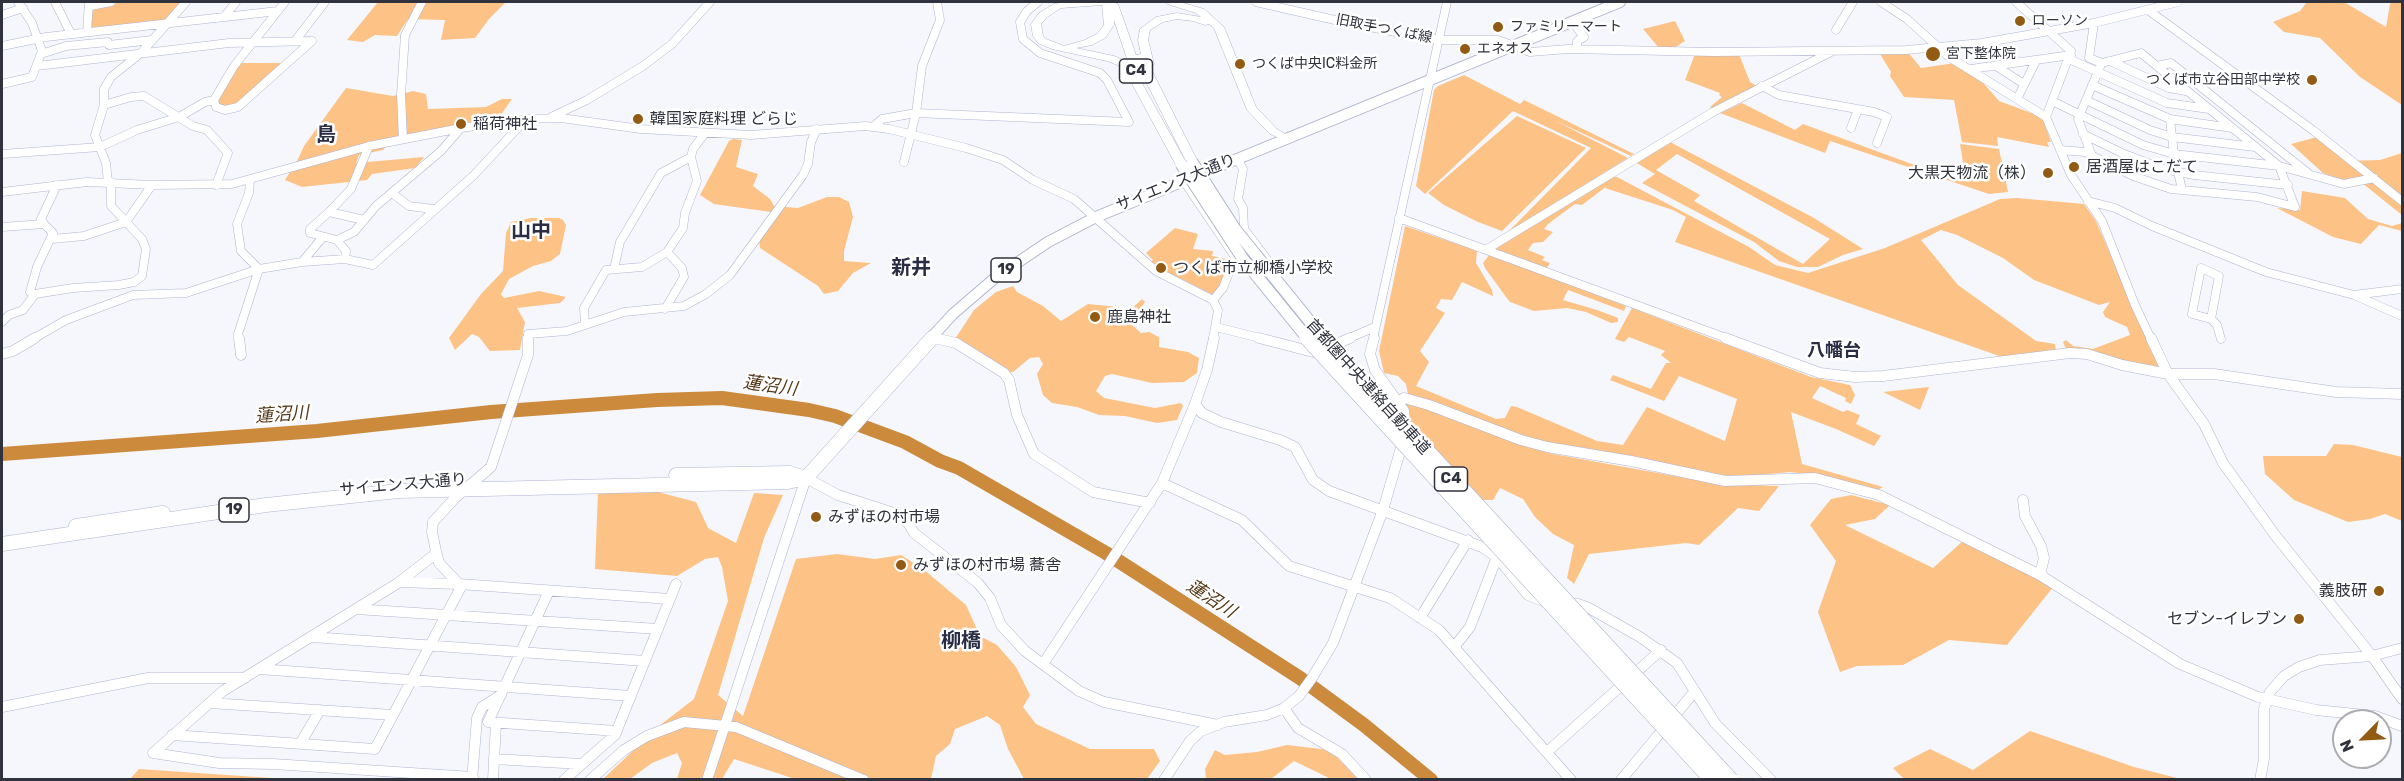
<!DOCTYPE html>
<meta charset="utf-8">
<style>
body{margin:0}
#map{position:relative;width:2404px;height:781px;overflow:hidden;background:#f6f7fd;font-family:Rubik,sans-serif}
canvas{display:block}
.frame{position:absolute;inset:0;border:3px solid #30323d;pointer-events:none}
.north{position:absolute;left:2332px;top:709px;width:60px;height:60px;box-sizing:border-box;background:#fff;border:2px solid #acadb1;border-radius:50%;rotate:246deg;font-size:16px;font-weight:700;line-height:24px;text-align:center;color:#30323d}
.north::after{content:'';display:block;margin:auto;width:21px;height:27px;background:#925b13;clip-path:polygon(50% 0,100% 100%,50% 72%,0 100%)}
</style>
<div id="map">
<canvas width="2404" height="781"></canvas>
<div class="frame"></div>
<div class="north">N</div>
</div>
<script>
const context = document.querySelector('canvas').getContext('2d');
context.lineJoin = 'round';
function fill(path, color) {
  context.fillStyle = color;
  context.fill(path, 'evenodd');
}
function shape(rows) {
  const path = new Path2D();
  for (const r of rows) {
    path.moveTo(r[0], r[1]);
    for (let i = 2; i < r.length; i += 2) path.lineTo(r[i], r[i + 1]);
  }
  return path;
}
function trace(path, color, width, dash) {
  context.strokeStyle = color;
  context.lineWidth = width;
  context.lineCap = dash ? 'butt' : 'round';
  context.setLineDash(dash || []);
  context.stroke(path);
}
function write(font, color, halo, rows, align = 'center') {
  context.font = font + ' Rubik,"Noto Sans JP",sans-serif';
  context.lineWidth = 5;
  context.setLineDash([]);
  context.textBaseline = 'middle';
  context.strokeStyle = halo;
  context.fillStyle = color;
  for (const [text, x, y, turn = 0] of rows) {
    context.save();
    context.translate(x, y);
    context.rotate((+turn || 0) * Math.PI / 180);
    context.textAlign = isNaN(turn) ? turn : align;
    if (halo) context.strokeText(text, 0, 0);
    context.fillText(text, 0, 0);
    context.restore();
  }
}
fill(shape([
 [111,2,186,2,167,23,87,32,90,6],
 [378,2,506,2,489,19,475,38,441,40,445,20,408,19,397,36,375,35,363,42,347,40],
 [2307,2,2344,2,2386,27,2390,4,2392,2,2402,2,2402,105,2360,77,2320,38,2284,32,2273,22,2300,11],
 [1675,21,1685,41,1674,48,1659,48,1643,29],
 [1907,51,1921,68,1955,63,1977,76,1999,101,2042,117,2051,142,2047,142,2049,147,1997,137,1998,146,1962,142,1954,100,1904,97,1890,76,1891,72,1880,54],
 [1695,54,1739,54,1750,82,1757,86,1714,109,1710,107,1722,97,1719,95,1720,93,1685,80],
 [236,63,287,63,238,107,225,110,214,100],
 [1464,75,1520,104,1524,100,1634,154,1631,156,1554,120,1628,158,1508,232,1591,148,1513,111,1425,194,1416,186,1434,90,1438,86],
 [346,88,393,96,413,91,426,94,428,109,486,107,502,99,512,99,498,119,392,139,383,150,359,155,356,163,424,157,415,168,372,174,367,180,302,187,285,180,298,159,304,146],
 [1742,103,1795,130,1803,124,1936,173,1966,181,1960,144,1999,149,2008,192,1989,194,1830,141,1825,153,1720,113],
 [1517,116,1586,148,1502,231,1478,222,1444,205,1428,193],
 [2317,137,2347,161,2380,160,2402,153,2402,215,2357,179,2342,181,2323,173,2291,144],
 [733,139,742,140,736,167,758,174,753,186,770,199,774,206,798,208,827,197,839,197,849,202,853,217,844,251,844,261,871,263,853,273,838,291,824,294,818,286,760,248,759,240,771,212,714,204,700,195,729,141],
 [1670,142,1814,218,1863,249,1843,255,1818,267,1797,267,1779,261,1754,242,1642,183,1655,174,1635,162],
 [1677,154,1830,239,1803,264,1694,201,1700,195,1656,170],
 [1612,177,1617,177,1749,247,1775,265,1808,273,1885,248,2000,199,2017,198,2084,204,2096,221,2159,367,2066,349,2063,342,2066,340,2073,346,2093,349,2130,335,2127,327,2105,317,2103,312,2110,302,2099,305,2034,280,2003,258,1957,235,1941,230,1921,240,1958,285,2036,341,2055,344,2056,351,2002,357,1675,242,1686,217,1673,210,1605,188,1607,186,1582,205,1575,204,1548,224,1544,229,1553,232,1543,242,1533,243,1528,250,1545,257,1542,260,1550,263,1547,268,1494,249],
 [2302,191,2345,198,2368,219,2392,226,2402,223,2402,231,2379,225,2361,244,2333,237,2277,208,2300,210],
 [531,218,559,218,563,220,566,225,560,254,551,261,533,266,509,279,501,294,504,298,539,291,566,297,560,303,517,308,525,322,520,350,490,351,479,337,472,334,455,350,449,338,481,294,503,271,506,233,511,222],
 [1405,226,1477,251,1476,263,1492,290,1493,296,1462,282,1452,300,1441,299,1436,308,1445,313,1420,351,1429,362,1416,386,1496,419,1505,418,1511,406,1517,407,1597,441,1623,445,1647,407,1725,441,1737,399,1679,376,1664,401,1610,380,1613,375,1651,389,1666,363,1671,363,1661,355,1665,351,1629,337,1624,342,1615,339,1632,308,1811,377,1850,385,1855,395,1851,404,1845,401,1846,398,1820,386,1812,398,1843,412,1847,410,1860,415,1856,424,1881,436,1874,446,1836,429,1791,412,1802,464,1883,487,1876,491,1814,475,1790,472,1738,477,1716,474,1533,440,1408,394,1406,384,1398,376,1384,373,1379,351],
 [1175,228,1198,234,1193,249,1213,251,1212,256,1230,260,1222,284,1213,295,1149,263,1153,260,1146,253],
 [1490,254,1626,306,1624,311,1568,290,1563,300,1597,310,1618,318,1618,322,1611,323,1586,312,1567,308,1534,311,1510,302,1506,297,1485,268,1483,263],
 [1013,286,1017,292,1043,306,1061,321,1088,304,1118,307,1128,312,1142,299,1145,302,1130,323,1141,333,1149,332,1159,337,1159,347,1188,352,1199,358,1197,373,1184,382,1152,383,1112,374,1105,376,1096,391,1104,398,1155,408,1181,403,1183,406,1177,420,1157,423,1125,416,1099,415,1077,407,1052,403,1043,395,1037,374,1043,364,1039,357,1030,358,1013,372,1010,372,955,339,974,310,996,292],
 [1929,387,1920,410,1883,392],
 [1404,401,1553,454,1719,484,1779,486,1759,511,1738,508,1699,545,1686,543,1589,554,1574,584,1567,578,1574,545,1553,534,1535,517,1523,499,1500,488,1493,500,1483,500,1442,458,1412,424],
 [2334,444,2353,445,2402,457,2402,521,2385,514,2370,519,2348,522,2294,500,2265,474,2263,456,2326,456],
 [654,491,696,502,708,528,736,543,754,493,783,495,764,538,718,695,743,716,796,559,837,554,875,559,901,555,923,569,966,605,980,636,997,645,1016,667,1030,695,1023,707,1036,724,1090,749,1154,749,1160,761,1147,779,1024,779,1008,749,1000,725,987,716,955,729,950,744,936,756,931,779,795,779,734,759,722,779,696,778,677,779,682,763,677,753,652,763,630,779,603,779,659,726,694,699,728,601,722,567,718,557,705,559,677,576,595,569,598,492],
 [1851,495,1890,505,1875,519,1845,525,1933,568,1964,540,2054,586,2007,645,1949,640,1903,665,1857,666,1840,672,1818,612,1836,561,1810,525,1831,499],
 [2030,731,2134,767,2181,779,1905,780,1893,768,1930,749,1973,770],
 [1287,745,1330,750,1358,779,1331,779,1294,761,1271,779,1206,779,1205,769,1215,750,1225,755,1257,752],
 [139,769,286,779,130,779]
]), '#fcc286');
trace(shape([
 [2,454,317,431,491,412,657,400,722,398,809,410,835,416,905,442,940,461,959,468,1106,553,1300,678,1364,725,1431,780]
]), '#cc8a3d', 14);
const minorFar1 = shape([
 [55,2,71,34],
 [285,2,234,66,214,100,216,107,225,110,238,107,312,41],
 [1256,2,1348,23,1439,40,1498,40,1530,52,1568,49,1714,52,1906,50,1982,43,2094,23,2178,2],
 [1881,2,1907,19,1949,57,2046,117],
 [2016,2,2071,51,2046,117,2071,175,2102,221,2135,305,2151,339],
 [90,6,111,2],
 [2148,10,2314,131,2402,201],
 [2,15,23,8],
 [224,17,236,2],
 [1572,21,1584,37,1577,41,1577,49],
 [1836,30,1853,2],
 [87,32,89,2],
 [295,41,325,2],
 [2,46,46,37,278,11],
 [41,54,66,46,108,42,109,45,152,40],
 [2069,59,2167,103,2209,109],
 [2110,61,2169,88,2186,91],
 [37,66,229,43,312,41],
 [1996,66,2024,84],
 [2157,66,2171,63,2308,173],
 [1971,69,2071,55],
 [2,84,32,77,42,51,32,23,18,2],
 [2092,85,2170,119,2232,128],
 [1762,86,1779,95,1874,112,1887,117,1877,143],
 [2017,99,2036,61],
 [2086,100,2150,130,2172,137,2255,147],
 [2052,101,2143,145,2174,154,2279,166,2344,184,2374,178],
 [104,105,131,97,144,96,193,126,207,130,228,153,216,185],
 [551,117,587,100,643,66,672,44,710,2],
 [2170,119,2174,154,2182,190],
 [874,126,882,119,916,113,1129,122,1107,80,1100,73,1040,53,1023,39,1020,22,1027,11,1038,2],
 [1851,128,1858,109],
 [2083,134,2124,154,2164,169,2194,175,2288,185],
 [403,139,401,95,405,35,422,2],
 [2060,150,2085,152,2133,176,2171,189,2257,197,2295,207,2279,166,2141,53,2102,63,2089,58,2094,23],
 [2,154,100,147,137,130,179,117,205,102,214,100],
 [2092,156,2078,119,2100,67],
 [1237,158,1243,169,1238,199,1243,208,1244,229,1269,262],
 [904,162,916,113,922,66,940,20,937,2],
 [1183,180,1235,257,1223,288,1213,300],
 [250,181,249,193,237,224,241,251,259,269],
 [108,182,106,163,95,135,104,105,104,89,111,77,141,53,186,2],
 [2,192,87,182,152,185,232,184,369,146,461,128,526,119,561,118,641,129,751,135,865,126,889,129,966,148,1003,160,1033,180,1074,199,1156,271,1213,300,1218,310,1213,339],
 [392,193,409,206,433,209],
 [2088,201,2115,208,2152,226,2266,272,2354,295,2402,316],
 [329,212,310,229,310,233,337,240,354,232,376,206,441,151,461,128],
 [1399,218,1729,339],
 [364,220,329,212,351,189,369,146],
 [44,224,41,219,57,185],
 [2,227,44,224,53,233,37,267,30,292,35,294],
 [52,239,84,236,126,222,152,185],
 [337,240,346,251,345,259],
 [1487,249,1713,112,1831,52],
 [302,262,323,237],
 [2201,268,2219,276,2211,319,2192,314,2201,268],
 [614,269,620,242,661,173,691,157],
 [2354,295,2402,289],
 [665,309,684,277,682,268,667,252,683,228,685,213,697,181,691,157,693,149,705,133],
 [2211,319,2217,325,2221,339],
 [2,322,9,315,23,310,35,294,73,288,119,285,134,282,142,276,146,249,142,239,111,206,111,182],
 [585,325,584,308,606,270,642,267,667,252],
 [1216,327,1264,339],
 [930,337,941,339],
 [33,339,66,320,133,295,186,293,259,269,302,262,345,259,373,265,474,175,526,119],
 [239,339,238,334,259,269],
 [528,339,528,334,567,331,624,312,684,306,706,294,730,275,803,175,808,164,811,142,817,129],
 [1347,339,1375,327],
 [1373,339,1447,2]
]);
const minor = shape([
 [239,338,241,355],
 [934,338,956,343,1004,373,1009,380,1017,415,1034,454,1093,492,1150,503],
 [1214,338,1207,370,1195,404,1202,413,1221,422,1280,440,1295,447,1313,480,1329,491,1482,547,1497,557,1528,595,1548,603],
 [1259,338,1317,353,1350,338],
 [1374,338,1370,354,1375,370,1404,411,1406,428],
 [1725,338,1820,373,1855,377,1883,376,2070,353,2087,354,2122,365,2168,374,2214,374,2336,392,2402,394],
 [2151,338,2168,374,2204,424,2223,463,2275,535,2372,656,2402,699],
 [2,354,13,351,35,338],
 [1399,401,1404,398,1429,405,1521,440,1547,447,1631,461,1725,481,1815,478,1879,495,2040,575,2180,664,2258,697,2316,710,2375,716,2402,726],
 [1162,483,1242,520,1289,566,1390,598,1439,630,1571,780],
 [2023,500,2025,516,2041,546,2044,558,2040,575],
 [436,551,439,563,459,584,670,599],
 [399,582,459,584],
 [549,591,488,722,617,731],
 [1568,604,1578,604,1589,608,1640,637,1677,663,1715,723,1771,780],
 [356,609,658,629],
 [1420,618,1468,540],
 [312,637,645,661],
 [1455,646,1470,627,1497,557],
 [1043,664,1162,483,1195,404],
 [259,669,631,696],
 [210,703,393,715],
 [2,707,148,678,245,678],
 [1284,708,1298,728,1342,754,1366,780],
 [172,735,375,749,462,585],
 [300,744,320,710],
 [1547,752,1661,650],
 [494,759,581,764],
 [473,777,273,764,219,763,153,753,223,691,398,583,434,555,436,551,432,532,433,522,455,498,491,467,528,355,528,338],
 [472,780,477,718,482,707,501,695],
 [493,780,496,723],
 [564,780,615,735,676,584],
 [590,780,624,750,647,736,684,722,736,727,864,780],
 [707,780,806,478,838,495,897,514,908,523,914,533,978,583,990,598,1001,625,1025,651,1079,691,1104,702,1218,725],
 [1164,780,1190,741,1201,731,1224,722,1267,715,1284,708,1299,696,1312,678,1333,643,1383,510,1403,441],
 [1621,780,1695,691],
 [2260,780,2264,759,2264,709,2270,692,2284,676,2299,667,2320,660,2372,656,2402,648]
]);
const majorFar1 = shape([
 [930,339,953,314,996,277,1048,242,1096,217,1620,2]
]);
const major = shape([
 [676,475,790,473,805,478],
 [76,526,163,513],
 [2,544,266,505,399,491,788,482,806,478,932,338]
]);
const highway = shape([
 [1066,2,1112,2,1118,4,1136,55,1141,54,1138,40,1140,29,1156,17,1177,13,1201,17,1196,13,1167,4,1166,2,1180,2,1204,9,1224,27,1256,107,1277,129,1292,138,1286,142,1269,133,1247,110,1214,28,1209,24,1205,25,1193,21,1177,19,1163,22,1150,30,1148,40,1154,64,1150,67,1198,162,1196,165,1188,165,1142,74,1138,76,1187,164,1185,167,1177,167,1123,67,1107,61,1052,49,1038,43,1033,36,1031,24,1039,13,1054,4,1066,2],
 [1102,5,1104,25,1097,34,1085,40,1064,46,1046,39,1043,36,1041,24,1047,17,1061,8,1102,5],
 [1114,20,1128,62,1114,56,1076,48,1092,45,1105,38,1114,25,1114,20]
]);
trace(minorFar1, '#afb4d0', 9);
trace(minor, '#afb4d0', 11);
trace(majorFar1, '#afb4d0', 12);
trace(major, '#afb4d0', 15);
trace(highway, '#afb4d0', 1);
trace(minorFar1, '#fff', 8);
trace(minor, '#fff', 10);
trace(majorFar1, '#fff', 10);
trace(major, '#fff', 14);
fill(highway, '#fff');
const highwayBridgeFar1 = shape([
 [1192,162,1235,229,1324,339],
 [1181,164,1243,259,1308,339]
]);
const highwayBridge = shape([
 [1307,338,1712,780],
 [1323,338,1731,780]
]);
trace(highwayBridgeFar1, '#afb4d0', 13, []);
trace(highwayBridge, '#afb4d0', 16, []);
trace(highwayBridgeFar1, '#fff', 11);
trace(highwayBridge, '#fff', 15);
for (const [x, y, r, color] of [
 [2020,21,6,"#925b13"],
 [1498,27,6,"#925b13"],
 [1465,49,6,"#925b13"],
 [1933,54,8,"#925b13"],
 [1240,64,6,"#925b13"],
 [2312,80,6,"#925b13"],
 [638,119,6,"#925b13"],
 [461,124,6,"#925b13"],
 [2074,167,6,"#925b13"],
 [2048,173,6,"#925b13"],
 [1161,268,6,"#925b13"],
 [1095,317,6,"#925b13"],
 [816,517,6,"#925b13"],
 [901,565,6,"#925b13"],
 [2379,591,6,"#925b13"],
 [2299,619,6,"#925b13"]
]) {
  const dot = new Path2D();
  dot.arc(x, y, r, 0, 2 * Math.PI);
  context.fillStyle = color;
  context.fill(dot);
  trace(dot, '#fff', 2);
}
write('14px', '#30323d', '#fff', [
 ["ローソン",2032,21],
 ["ファミリーマート",1510,27],
 ["エネオス",1477,49],
 ["宮下整体院",1946,54],
 ["つくば中央IC料金所",1252,64],
 ["つくば市立谷田部中学校",2300,80,"right"]
], 'left');
write('14px', '#30323d', '#fff', [
 ["旧取手つくば線",1384,29,11]
]);
for (const [x, y, w] of [
 [1136,71,33],
 [1006,270,30],
 [1451,479,33],
 [234,510,30]
]) {
  const box = new Path2D();
  box.roundRect(x - w / 2, y - 12, w, 24, 4.5);
  context.fillStyle = '#fff';
  context.fill(box);
  trace(box, '#30323d', 1.5);
}
write('bold 15px', '#30323d', null, [
 ["C4",1136,71],
 ["19",1006,270],
 ["C4",1451,479],
 ["19",234,510]
]);
write('16px', '#30323d', '#fff', [
 ["韓国家庭料理 どらじ",650,119],
 ["稲荷神社",473,124],
 ["居酒屋はこだて",2086,167],
 ["大黒天物流（株）",2036,173,"right"],
 ["つくば市立柳橋小学校",1173,268],
 ["鹿島神社",1107,317],
 ["みずほの村市場",828,517],
 ["みずほの村市場 蕎舎",913,565],
 ["義肢研",2367,591,"right"],
 ["セブン-イレブン",2287,619,"right"]
], 'left');
write('16px', '#30323d', '#fff', [
 ["サイエンス大通り",1176,183,-22],
 ["首都圏中央連絡自動車道",1368,387,48],
 ["サイエンス大通り",403,485,-5]
]);
write('bold 18px', '#2a2d44', '#fff', [
 ["八幡台",1834,351]
]);
write('italic 18px', '#553819', '#fff', [
 ["蓮沼川",770,386,8],
 ["蓮沼川",282,415,-4],
 ["蓮沼川",1211,599,33]
]);
write('bold 20px', '#2a2d44', '#fff', [
 ["島",326,135],
 ["山中",531,231],
 ["新井",911,268],
 ["柳橋",961,641]
]);
</script>
